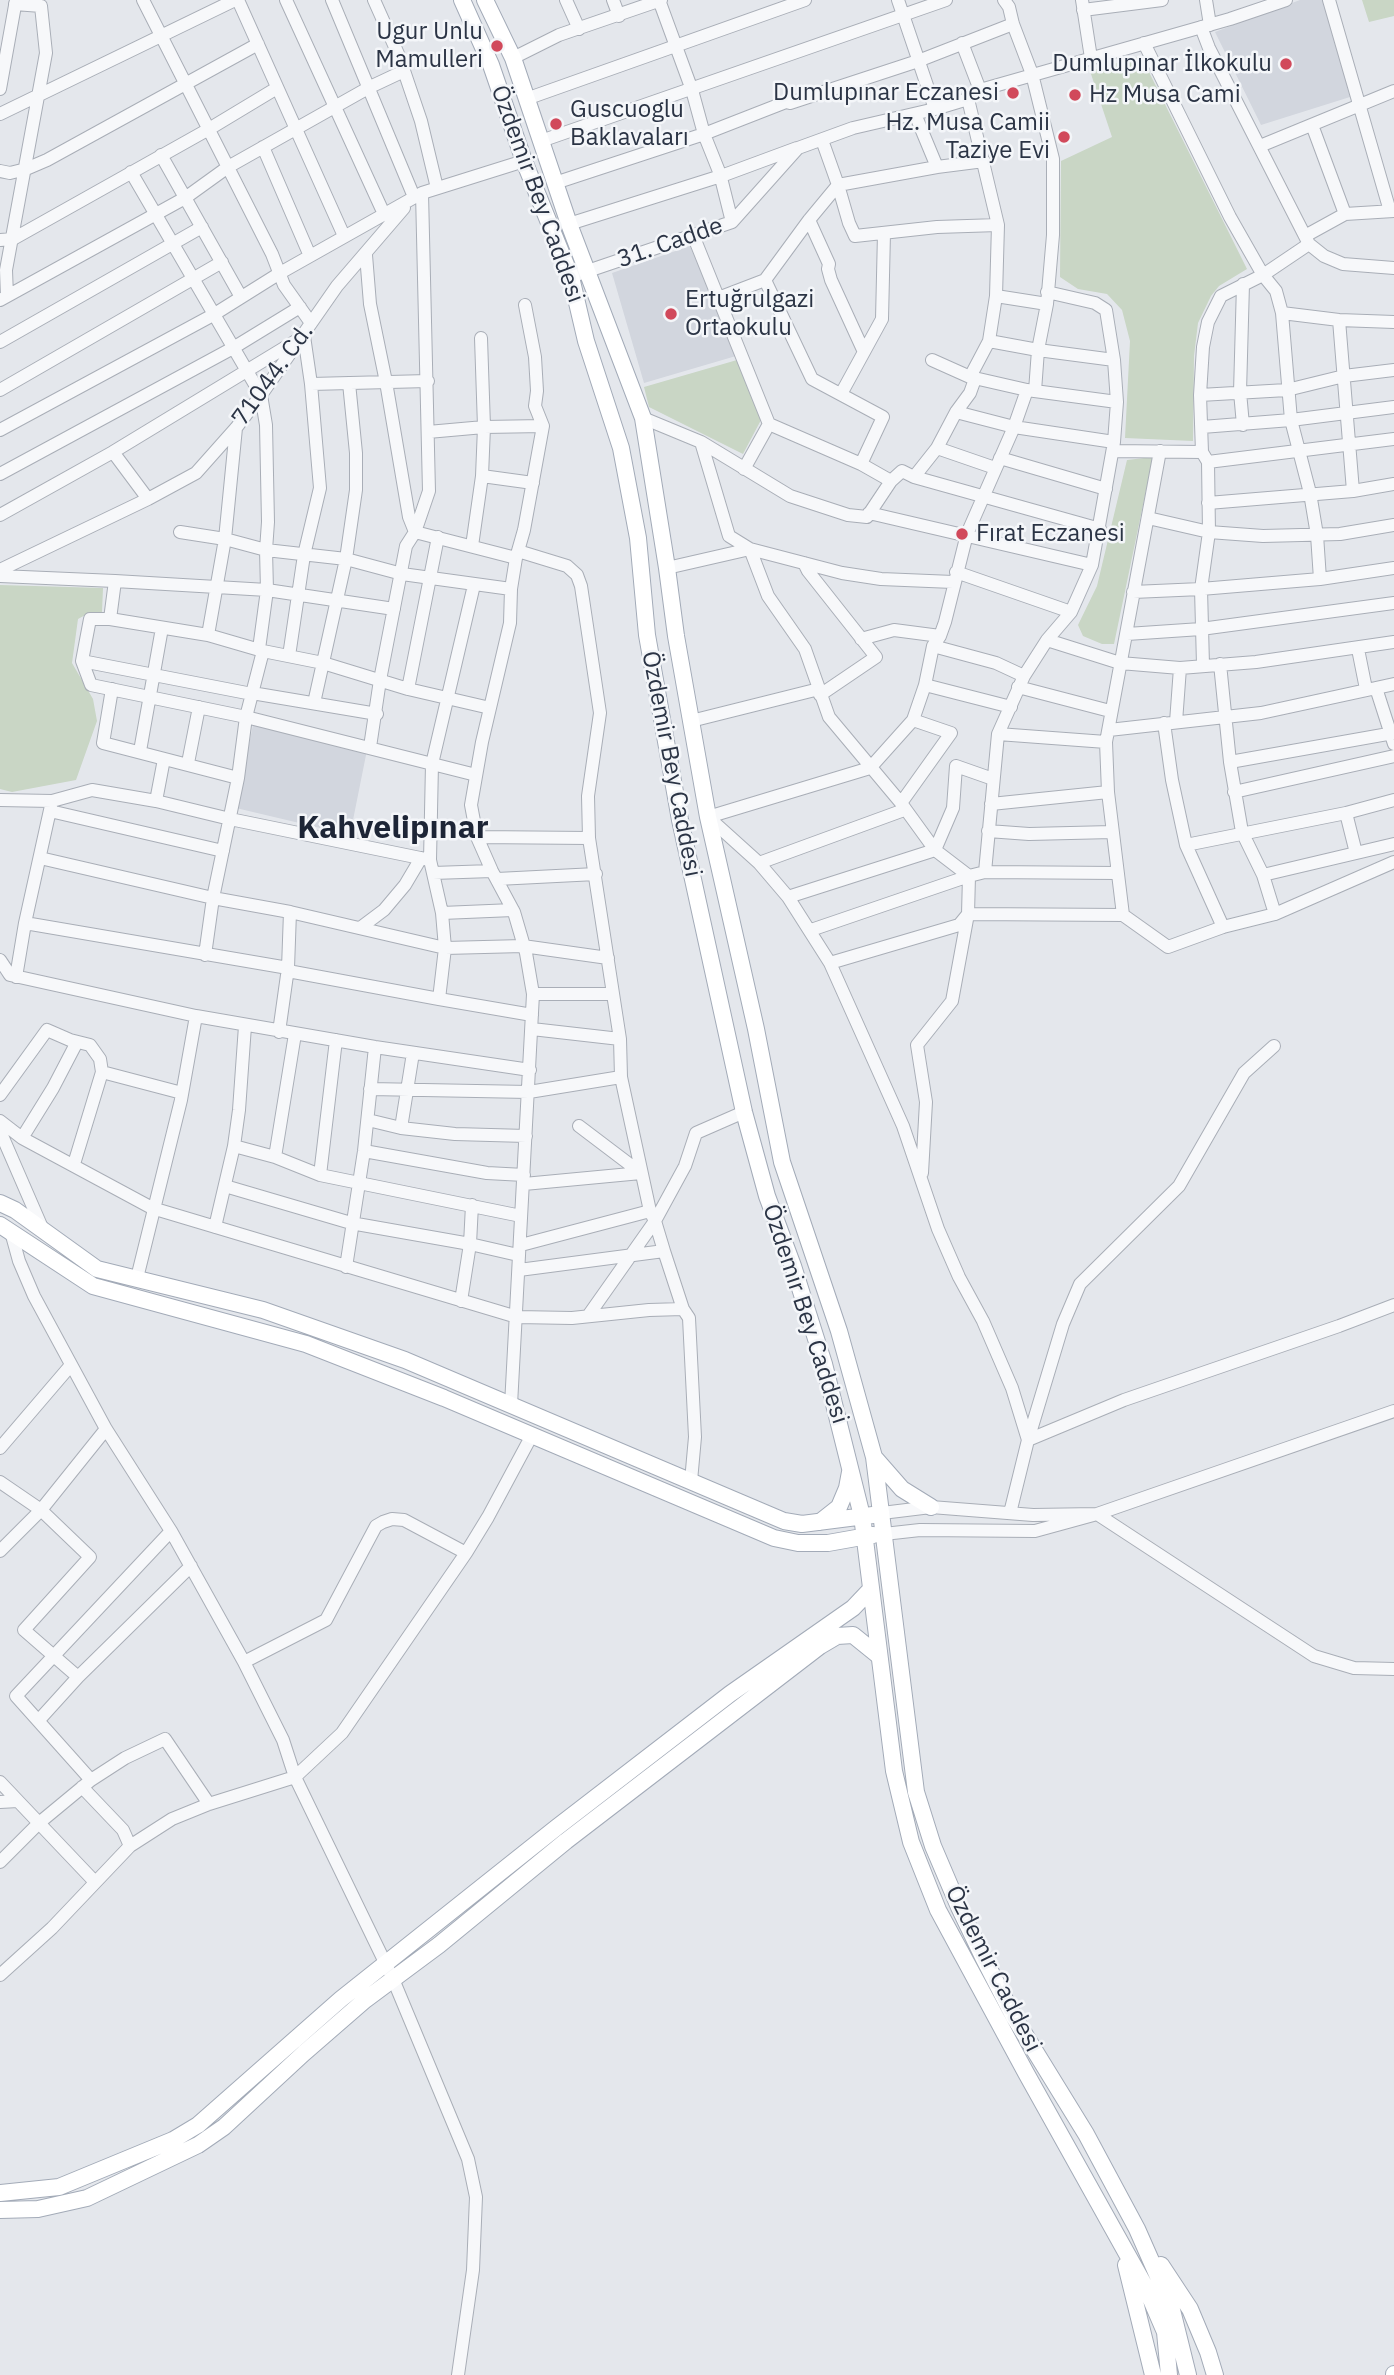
<!DOCTYPE html>
<meta charset="utf-8">
<style>
body{margin:0}
canvas{display:block;background:#e4e7ec}
</style>
<canvas width="1394" height="2375"></canvas>
<script>
const context = document.querySelector('canvas').getContext('2d');
context.lineJoin = 'round';
function fill(path, color) {
  context.fillStyle = color;
  context.fill(path, 'evenodd');
}
function shape(rows) {
  const path = new Path2D();
  for (const r of rows) {
    path.moveTo(r[0], r[1]);
    for (let i = 2; i < r.length; i += 2) path.lineTo(r[i], r[i + 1]);
  }
  return path;
}
function trace(path, color, width, dash) {
  context.strokeStyle = color;
  context.lineWidth = width;
  context.lineCap = dash ? 'butt' : 'round';
  context.setLineDash(dash || []);
  context.stroke(path);
}
function write(font, color, halo, rows, align = 'center') {
  context.font = font + ' "IBM Plex Sans",sans-serif';
  context.lineWidth = 5;
  context.setLineDash([]);
  context.textBaseline = 'middle';
  context.strokeStyle = halo;
  context.fillStyle = color;
  for (const [text, x, y, turn = 0] of rows) {
    context.save();
    context.translate(x, y);
    context.rotate((+turn || 0) * Math.PI / 180);
    context.textAlign = isNaN(turn) ? turn : align;
    if (halo) context.strokeText(text, 0, 0);
    context.fillText(text, 0, 0);
    context.restore();
  }
}
fill(shape([
 [1300,0,1324,0,1350,97,1261,125,1215,32],
 [690,246,736,356,644,383,612,273],
 [253,725,367,750,350,835,236,808]
]), '#d2d6de');
fill(shape([
 [1362,0,1394,0,1394,16,1369,22],
 [1141,56,1247,269,1219,286,1211,296,1198,323,1194,356,1193,441,1125,438,1130,341,1122,310,1107,294,1078,289,1060,277,1061,161,1112,137,1090,71],
 [737,360,761,420,743,454,649,407,644,387],
 [1153,457,1114,644,1102,644,1083,636,1078,625,1097,586,1127,460],
 [0,585,103,588,102,612,89,613,78,619,72,663,93,699,97,721,76,780,12,792,0,789]
]), '#c9d6c5');
const minor = shape([
 [143,0,272,254,284,285,311,323],
 [238,0,344,236],
 [286,0,384,214],
 [332,0,414,197],
 [374,0,399,56,421,121,437,188],
 [566,0,579,29],
 [613,0,619,16],
 [659,0,692,90,704,134,720,174,732,222],
 [898,0,935,109],
 [1004,0,1009,7,1013,24,1032,74,1053,159,1053,235,1047,304,1038,350,1035,391],
 [1082,0,1091,58],
 [1206,0,1210,25],
 [1329,0,1390,211],
 [1083,10,1162,0],
 [1201,27,1209,48,1309,244,1324,256,1343,264,1394,268],
 [962,43,980,90],
 [1144,43,1230,217,1263,275,1276,291,1282,313,1291,420,1310,493,1317,535,1320,579],
 [513,58,559,35,661,0],
 [0,89,16,0],
 [526,99,805,0],
 [968,99,998,225,996,296],
 [0,114,235,0],
 [915,114,937,167],
 [1312,125,1345,214],
 [541,141,946,0],
 [1260,146,1394,91],
 [263,147,310,256],
 [161,155,241,297],
 [984,161,937,167,838,185,849,223,855,236,937,227,998,225],
 [0,171,10,173,26,169,47,160,258,44],
 [131,172,261,395,266,425,268,522,266,550,267,590,259,649],
 [555,183,704,134,786,102,790,103,918,61,1013,24],
 [418,196,422,193,524,161],
 [809,220,829,264,828,269,831,280,864,352],
 [569,224,724,175,797,148],
 [693,235,769,424,861,464,891,481],
 [1305,236,1345,214,1394,211],
 [0,240,13,239,209,129,277,88],
 [366,255,370,304,386,382,409,517,415,532,516,558],
 [579,274,732,222,798,148,853,128,935,109,968,99,980,90,1230,19,1286,0],
 [765,280,812,379,883,417,861,464],
 [1243,284,1240,392,1243,425],
 [7,296,6,270,46,53,41,6,15,4],
 [718,298,765,280,809,220,838,185,822,140],
 [0,300,185,198,228,167,370,87,404,71],
 [1282,313,1339,320,1394,322],
 [1339,320,1353,491],
 [989,341,1038,350,1114,360],
 [0,342,202,227],
 [932,360,970,377,1027,390,1117,402],
 [970,377,989,341,996,296,1047,304],
 [311,384,428,381],
 [0,390,222,262],
 [841,394,882,319,884,233],
 [1200,395,1287,390,1344,376,1394,370],
 [956,412,1014,427,1114,442],
 [643,418,701,442,729,536,750,549,768,596,805,649,829,717,901,803,935,850,969,876],
 [1202,427,1291,420,1394,407],
 [0,430,213,315,280,273,422,193,429,491,415,532,406,546,380,680,370,747],
 [428,432,484,427,543,426],
 [701,442,790,496,848,515,867,517,891,481,902,471,914,477,937,448,956,412,970,393,975,379],
 [937,448,995,468],
 [1113,451,1202,452,1200,395,1203,347,1208,322,1221,296,1263,275,1309,244],
 [113,452,148,499],
 [1202,452,1208,462,1209,532,1201,589,1203,665],
 [1000,458,1106,489],
 [1208,462,1394,439],
 [744,469,769,424],
 [0,474,233,348,300,307],
 [482,476,533,483],
 [914,477,1100,529],
 [1208,503,1353,491,1394,484],
 [869,513,1092,565],
 [0,515,113,452,304,336,311,384,320,488,304,555,289,656],
 [1148,518,1209,532,1263,536,1340,534,1394,525],
 [180,532,225,539,266,550,346,559,402,574,511,589],
 [472,546,482,476,484,427,481,338],
 [518,551,567,566,577,575,581,586,600,713,588,796,589,838,620,1039,621,1077,650,1211,655,1221,664,1251],
 [804,563,808,571,876,657,820,695],
 [667,568,750,549,842,573,881,579,953,582],
 [0,570,148,499,196,473,236,428,261,395,337,286,404,208],
 [956,572,1071,612],
 [0,576,115,581,110,619,208,635,263,651,323,663,408,689,490,708],
 [115,581,267,590,394,609],
 [474,585,432,764,430,860,442,913,445,948,439,999,532,1015],
 [1133,592,1201,589,1320,579,1394,568],
 [110,619,90,619,82,661,91,685,246,717,476,775],
 [1127,634,1201,629,1394,603],
 [208,635,225,539,236,428],
 [861,639,894,630,940,636],
 [1047,640,1120,663,1180,668,1256,662,1394,642],
 [933,646,996,663,1024,676],
 [1358,649,1366,689],
 [263,651,246,717,238,778,213,898,290,912,288,968,279,1032],
 [82,661,252,694],
 [1220,664,1230,762,1242,832,1263,875,1394,844],
 [925,685,1011,707],
 [1018,687,1110,711],
 [1376,688,1394,744],
 [112,689,103,743,238,778],
 [408,689,438,537],
 [252,693,377,714],
 [314,703,346,559,356,490,356,453,349,383],
 [691,721,819,689],
 [1176,722,1180,668],
 [1164,723,1172,780,1186,845,1223,927],
 [1109,730,1261,713,1394,684],
 [998,734,1106,742],
 [140,751,162,628],
 [1230,762,1394,733],
 [188,763,199,707],
 [1234,792,1394,756],
 [0,800,52,801,92,790,156,801,230,819,430,860],
 [52,801,25,923,288,968],
 [156,801,164,759],
 [901,803,951,733,913,720],
 [991,804,1108,792],
 [50,811,223,851],
 [1346,813,1356,853],
 [708,817,759,863,788,897,830,963,903,1126,938,1229,959,1277,983,1321,1012,1388,1028,1440,1124,1400,1339,1326,1394,1305],
 [708,817,870,768,913,720,925,685,933,646,940,636,945,622,967,534,1014,427,1027,390],
 [988,831,1029,834,1112,832],
 [477,837,589,838],
 [1186,845,1346,813,1394,800],
 [40,858,213,898,205,955],
 [759,863,904,810],
 [985,872,998,734,1024,676,1047,640,1071,612,1092,565,1114,442,1117,402,1114,360,1106,310,1095,303,1047,292],
 [433,873,492,871],
 [969,876,968,914,1123,915,1108,792,1106,742,1160,451],
 [497,879,596,874],
 [788,897,935,850,953,808,956,766,993,779],
 [290,912,445,948,523,946,608,958],
 [442,913,513,910],
 [1275,914,1394,862],
 [1123,915,1168,947,1223,927,1275,914,1263,875],
 [360,928,384,910,405,885,421,858],
 [811,930,969,876,985,872,1117,873],
 [0,960,10,975,196,1016,375,1047,530,1070],
 [830,963,959,925,968,914],
 [288,971,439,999],
 [16,977,25,923],
 [533,994,613,994],
 [532,1029,620,1039],
 [102,1072,182,1093],
 [370,1089,529,1092,621,1077],
 [0,1095,47,1030,70,1040,90,1045,100,1059,102,1072,74,1164],
 [368,1120,401,1128,455,1134,526,1136],
 [0,1121,22,1138,152,1208,517,1317,572,1318,649,1310,683,1309,689,1318,695,1437,691,1481],
 [579,1126,641,1173],
 [401,1128,413,1053],
 [0,1131,43,1230],
 [22,1138,53,1088,77,1042],
 [234,1146,275,1157,320,1175,521,1216],
 [364,1151,487,1173,524,1175],
 [275,1157,295,1034],
 [922,1173,926,1102,917,1045,952,1001,968,914],
 [320,1175,336,1040],
 [524,1184,641,1173],
 [225,1186,351,1223,470,1244,518,1255],
 [215,1227,234,1146,239,1110,245,1026],
 [521,1245,650,1211],
 [346,1267,364,1151,375,1047],
 [519,1270,664,1251,683,1309],
 [137,1278,181,1100,196,1016],
 [461,1301,470,1244,472,1205],
 [588,1316,655,1221,685,1166,696,1133,744,1112],
 [511,1405,533,994,526,953,514,912,492,871,477,837,471,805,482,742,510,623,511,589,516,558,524,530,543,426,535,406,537,391,535,357,525,305],
 [0,1448,71,1365],
 [0,1482,41,1510,90,1557,24,1630,78,1677],
 [882,1513,931,1507,1033,1515,1097,1514,1035,1531,920,1530,884,1534],
 [1010,1513,1028,1440,1063,1324,1080,1284,1179,1186,1244,1073,1274,1046],
 [1097,1514,1314,1656,1354,1668,1394,1669],
 [1097,1514,1394,1411],
 [0,1551,41,1510,106,1429],
 [244,1662,326,1620,376,1526,383,1522,392,1519,404,1520,466,1553],
 [39,1720,78,1677,191,1566],
 [91,1780,16,1696,171,1531],
 [0,1782,18,1801],
 [82,1787,123,1830,130,1846],
 [0,1802,18,1801,95,1882],
 [0,1862,39,1823,91,1780,125,1758,165,1739,209,1804],
 [0,1975,52,1928,130,1846,172,1819,209,1804,295,1777,283,1740,244,1662,171,1531,106,1429,34,1296,19,1261,11,1232],
 [458,2375,473,2270,476,2197,468,2159,393,1979,295,1777,342,1733,466,1553,488,1517,532,1435]
]);
const major = shape([
 [462,0,491,65,524,161,571,277,586,341,621,448,638,538,647,635,680,820,744,1112,767,1196,793,1266,824,1364,862,1516,894,1771,911,1842,938,1910,1026,2073,1146,2288,1165,2332,1169,2375],
 [485,0,513,58,569,224,643,418,667,568,676,636,708,817,756,1029,782,1162,839,1331,874,1457,916,1792,933,1846,959,1907,983,1957,1014,2017,1086,2134,1137,2229,1171,2306,1188,2375],
 [0,1203,15,1210,97,1269,263,1310,405,1360,784,1521,802,1524,873,1515],
 [0,1225,93,1286,306,1344,444,1398,774,1538,798,1543,828,1543,873,1535],
 [874,1457,902,1489,931,1507],
 [820,1522,839,1507,847,1488,850,1472],
 [0,2193,59,2187,173,2140,198,2125,341,1999,556,1828,730,1694,853,1608,871,1589],
 [0,2210,38,2209,87,2198,198,2145,224,2127,304,2053,365,2000,439,1945,566,1841,820,1646,837,1636,853,1635,879,1656],
 [1126,2265,1153,2375],
 [1161,2265,1190,2309,1208,2352,1215,2375],
 [1394,2375,1394,2374]
]);
trace(minor, '#a9aeb7', 14);
trace(major, '#a3abb8', 18);
trace(minor, '#f7f8fa', 12);
trace(major, '#fff', 16);
for (const [x, y, r, color] of [
 [497,46,7,"#d1495b"],
 [1286,64,7,"#d1495b"],
 [1013,93,7,"#d1495b"],
 [1075,95,7,"#d1495b"],
 [556,124,7,"#d1495b"],
 [1064,137,7,"#d1495b"],
 [671,314,7,"#d1495b"],
 [962,534,7,"#d1495b"]
]) {
  const dot = new Path2D();
  dot.arc(x, y, r, 0, 2 * Math.PI);
  context.fillStyle = color;
  context.fill(dot);
  trace(dot, '#f4f6f9', 2.5);
}
write('24px', '#2b3445', '#f4f6f9', [
 ["Ugur Unlu",483,32],
 ["Mamulleri",483,60],
 ["Dumlupınar İlkokulu",1272,64],
 ["Dumlupınar Eczanesi",999,93],
 ["Hz Musa Cami",1089,95,"left"],
 ["Guscuoglu",570,110,"left"],
 ["Baklavaları",570,138,"left"],
 ["Hz. Musa Camii",1050,123],
 ["Taziye Evi",1050,151],
 ["Ertuğrulgazi",685,300,"left"],
 ["Ortaokulu",685,328,"left"],
 ["Fırat Eczanesi",976,534,"left"]
], 'right');
write('24px', '#2b3445', '#f4f6f9', [
 ["Özdemir Bey Caddesi",537,194,70],
 ["31. Cadde",670,243,-19],
 ["71044. Cd.",273,375,-54],
 ["Özdemir Bey Caddesi",671,764,79],
 ["Özdemir Bey Caddesi",805,1314,72],
 ["Özdemir Caddesi",993,1969,63]
]);
write('bold 32px', '#1d2536', '#f4f6f9', [
 ["Kahvelipınar",393,829]
]);
</script>
